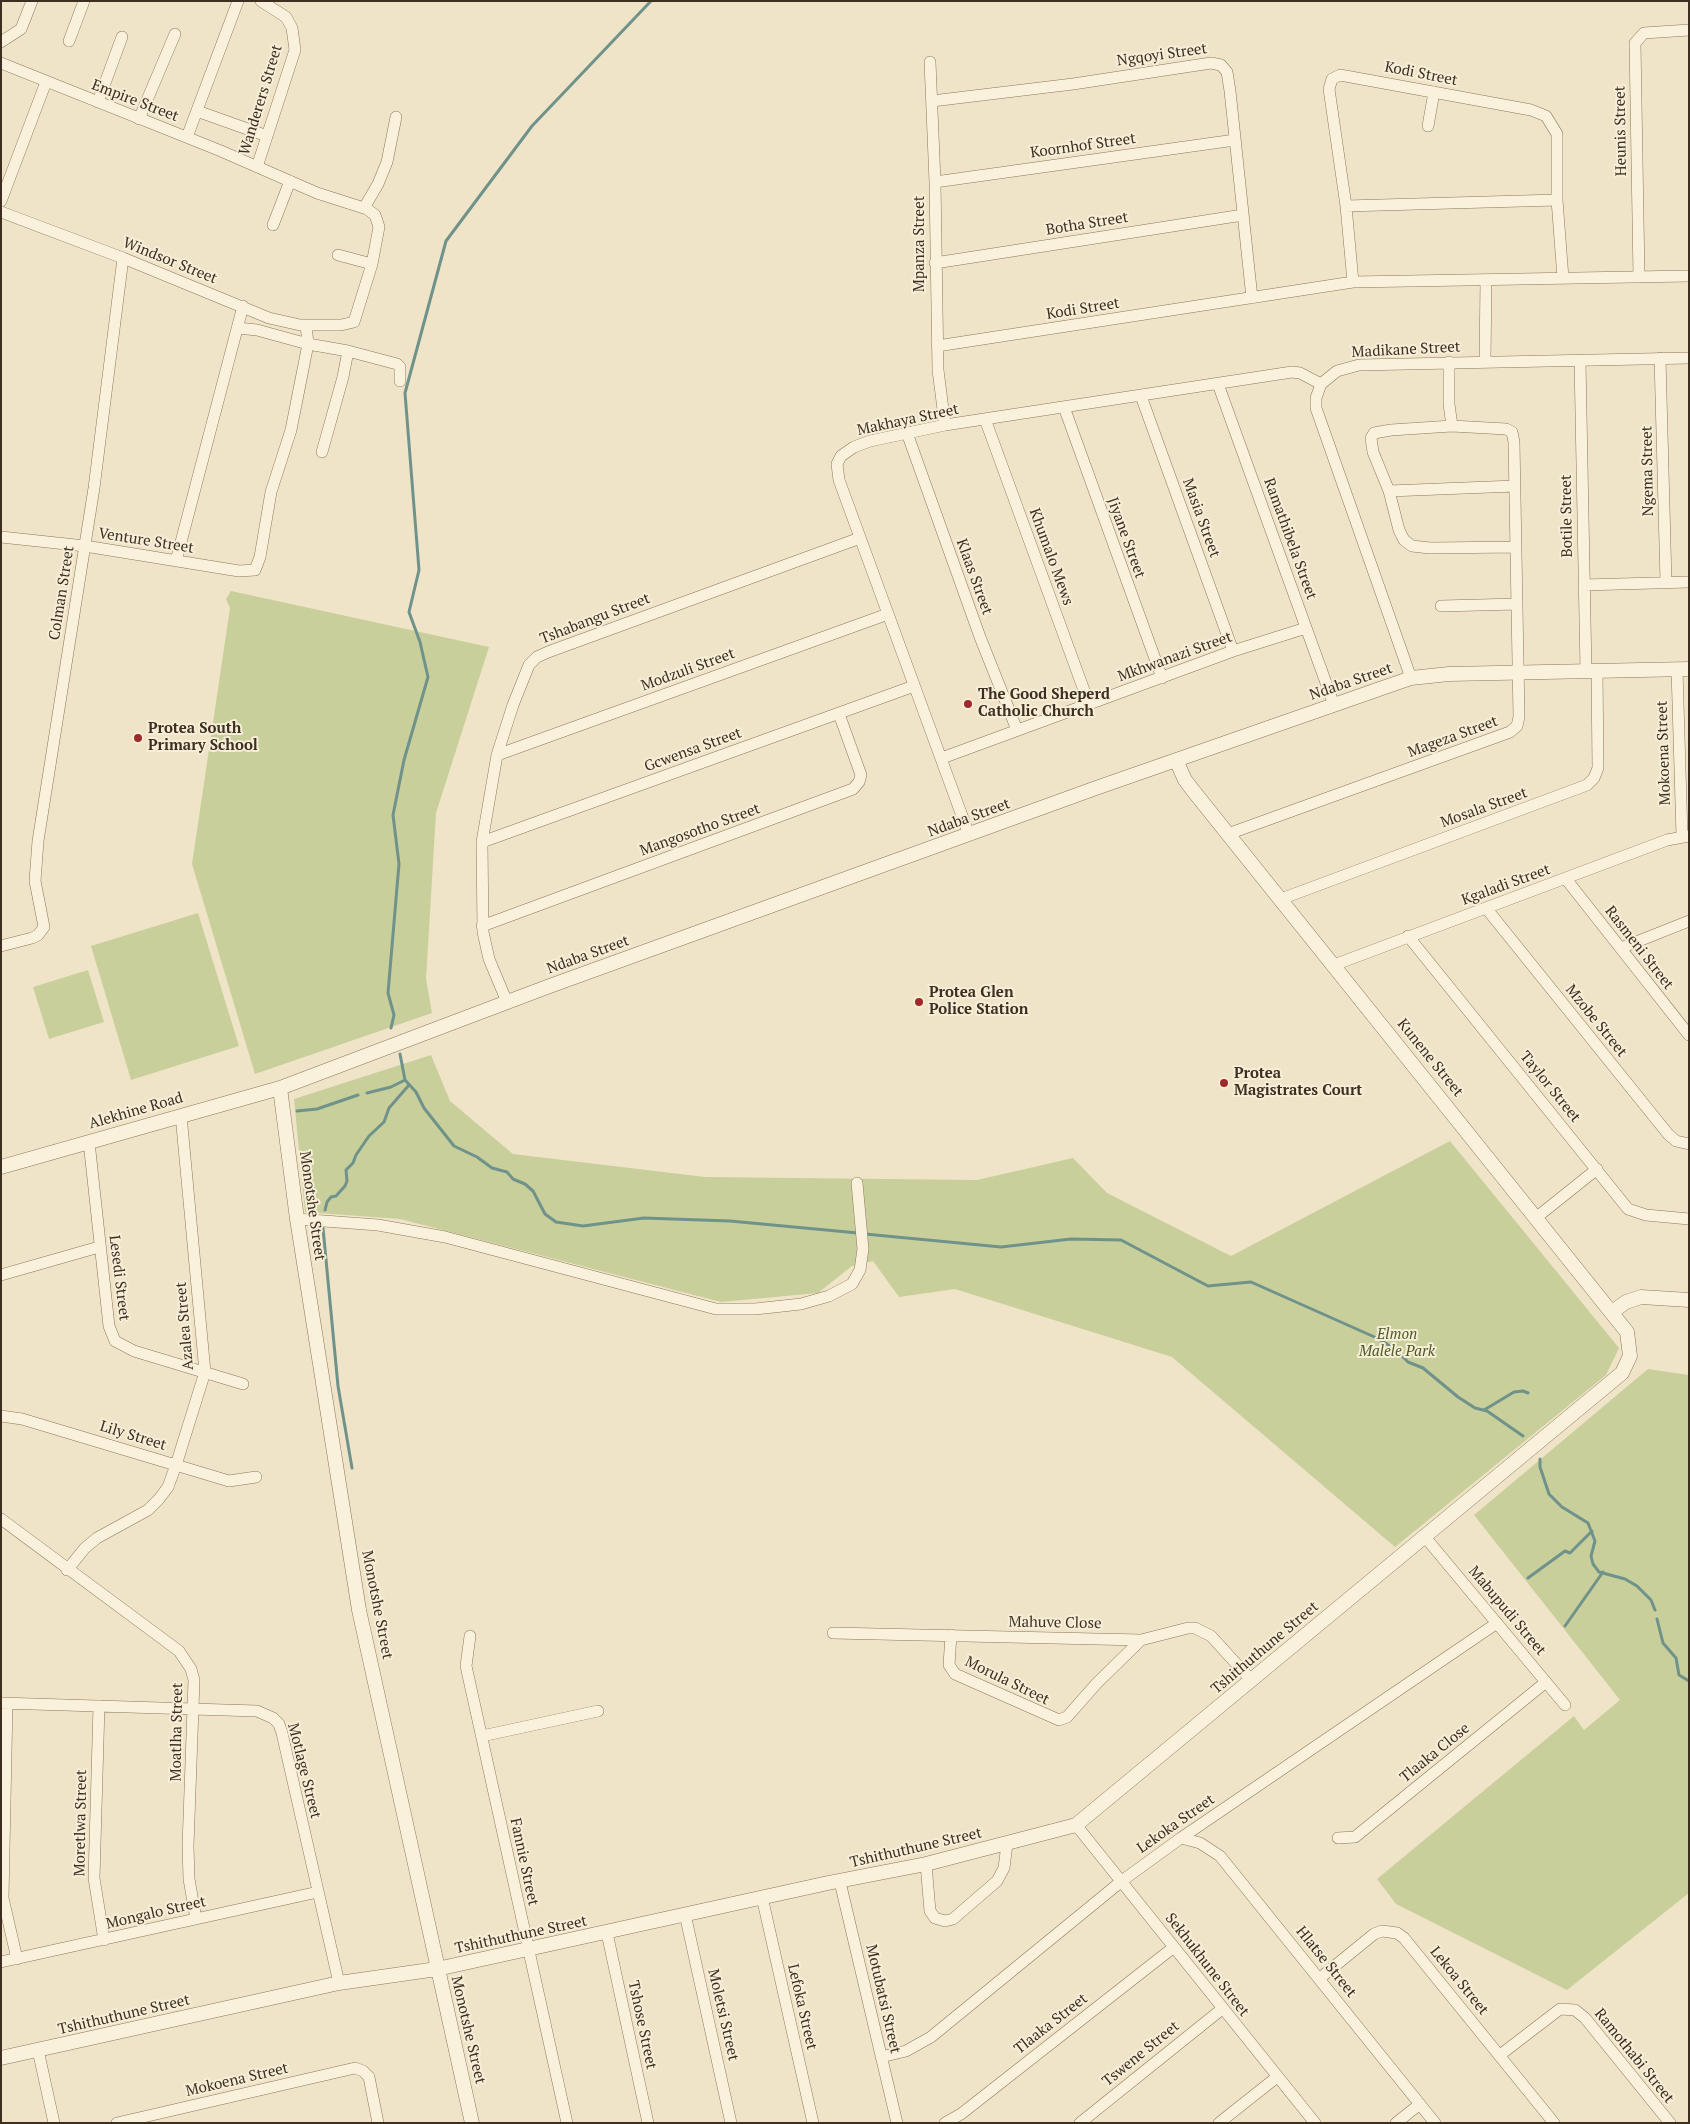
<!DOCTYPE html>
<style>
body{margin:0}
#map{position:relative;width:1690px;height:2124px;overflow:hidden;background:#f0e4c8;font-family:"PT Serif",serif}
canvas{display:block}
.frame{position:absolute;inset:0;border:2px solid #3d2e20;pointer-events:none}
</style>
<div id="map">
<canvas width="1690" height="2124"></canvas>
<div class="frame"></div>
</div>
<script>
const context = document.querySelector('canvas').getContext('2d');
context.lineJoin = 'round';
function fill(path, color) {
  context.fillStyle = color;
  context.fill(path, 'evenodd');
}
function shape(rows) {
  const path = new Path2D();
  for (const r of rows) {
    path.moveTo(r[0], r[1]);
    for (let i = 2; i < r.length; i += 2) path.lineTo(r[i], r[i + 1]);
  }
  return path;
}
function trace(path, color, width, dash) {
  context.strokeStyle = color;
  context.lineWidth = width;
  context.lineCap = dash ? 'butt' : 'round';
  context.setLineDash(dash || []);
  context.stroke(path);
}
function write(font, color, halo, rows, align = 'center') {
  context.font = font + ' "PT Serif",serif';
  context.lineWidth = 4;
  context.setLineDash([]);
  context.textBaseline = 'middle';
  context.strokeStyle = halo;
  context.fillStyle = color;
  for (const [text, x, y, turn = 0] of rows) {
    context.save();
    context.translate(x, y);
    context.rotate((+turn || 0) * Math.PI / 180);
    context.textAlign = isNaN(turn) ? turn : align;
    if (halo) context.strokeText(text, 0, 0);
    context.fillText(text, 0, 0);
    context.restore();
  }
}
fill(shape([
 [231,591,489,647,436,813,426,979,432,1013,255,1074,192,864,230,608,226,599],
 [198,913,239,1046,131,1080,91,946],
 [88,970,104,1022,49,1039,33,987],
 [431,1055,450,1101,513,1154,705,1177,977,1180,1073,1158,1107,1193,1231,1256,1450,1141,1619,1348,1606,1375,1395,1547,1172,1357,955,1289,899,1297,873,1261,852,1266,818,1293,721,1302,400,1219,305,1212,294,1099],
 [1648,1369,1689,1375,1689,1893,1567,1990,1396,1904,1377,1879,1574,1716,1584,1730,1620,1700,1474,1515]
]), '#c9cf9b');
trace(shape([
 [391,1028,394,1015,388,993,399,864,393,815,404,760,428,677,420,642,409,612,419,570,405,393,446,241,532,126,651,1],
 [400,1054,405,1080,416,1092,424,1108,454,1146,477,1157,492,1168,507,1172,513,1179,525,1184,533,1191,545,1214,556,1222,583,1226,644,1218,730,1221,858,1233],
 [367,1093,391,1087,405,1080],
 [297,1111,317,1109,358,1095],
 [325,1210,327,1202,331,1197,336,1196,345,1186,347,1181,346,1170,353,1163,356,1155,369,1136,384,1122,389,1108,409,1085],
 [323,1228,338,1386,352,1468],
 [865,1234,1001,1247,1071,1239,1121,1240,1208,1286,1251,1282,1379,1339,1396,1350,1408,1362,1423,1368,1458,1397,1475,1408,1487,1411,1523,1436],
 [1484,1410,1514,1392,1523,1391,1528,1393],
 [1540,1459,1540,1467,1549,1494,1562,1507,1588,1523,1595,1541,1591,1556,1593,1564,1599,1572,1625,1579,1637,1586,1651,1600,1655,1610],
 [1528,1578,1565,1551,1570,1553,1592,1531],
 [1657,1619,1663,1643,1676,1658,1679,1675,1689,1681],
 [1565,1626,1603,1572]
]), '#6f938a', 3);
const minor = shape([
 [69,41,84,1],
 [1,42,21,29,32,1],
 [930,62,935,182,938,370,945,425],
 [1,63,221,151,317,193,367,209,375,215,379,227,372,264,354,322,341,325,300,325,269,318,123,258,1,212],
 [932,101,1073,84,1211,63,1221,65,1227,72,1230,91,1252,298],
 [98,102,122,37],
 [197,111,267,136],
 [139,119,175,34],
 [1428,126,1434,92],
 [187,137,238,1],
 [257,167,295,50,292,28,286,17,261,1],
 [935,182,1235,140],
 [1,201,46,82],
 [1346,206,1557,200],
 [364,208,378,184,387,162,396,117],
 [273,225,290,181],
 [338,255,372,264],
 [935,263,1243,215],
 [1639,277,1635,43,1644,33,1689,30],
 [1353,282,1346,206,1329,89,1332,79,1340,75,1531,110,1546,116,1557,134,1557,200,1563,278],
 [238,328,257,330,308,344,348,351,343,377,322,452],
 [937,346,1353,282,1689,276],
 [348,351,397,364,400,367,400,381],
 [1660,358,1666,582],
 [1580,361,1586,671],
 [1485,362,1486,280],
 [1218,384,1334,705],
 [1141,396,1233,651],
 [1064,407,1162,678],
 [985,419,1089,704],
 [1452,426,1391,430,1374,433,1371,438,1373,452,1389,491,1515,486],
 [907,433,980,637,1017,730],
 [1389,491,1399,530,1404,540,1412,546,1430,548,1516,547],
 [1,537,85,546,239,571,255,570,260,557,271,492,291,430,308,344,306,325],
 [176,561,243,306],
 [1584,585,1689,582],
 [1441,606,1517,604],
 [1677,669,1682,836],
 [1411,678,1316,408,1316,398,1321,384,1337,371,1359,365,1689,358],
 [497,755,888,614],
 [942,758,1233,651,1306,628],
 [1228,834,1510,732,1517,726,1519,717,1514,442,1512,432,1506,429,1452,426,1449,404,1449,362],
 [969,835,839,480,837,464,841,456,854,447,870,441,945,425,1292,372,1300,373,1321,384],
 [482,842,914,686],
 [1566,879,1689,1035],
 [1281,899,1587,785,1594,778,1598,768,1597,671],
 [1486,908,1668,1134,1676,1141,1689,1144],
 [482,926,853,789,859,782,861,775,839,714],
 [1408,936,1628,1209,1646,1215,1689,1219],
 [1,946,32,938,38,935,44,927,35,881,38,841,94,488,123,258],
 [1621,948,1689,921],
 [1334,965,1667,840,1689,836],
 [507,1002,489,959,483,932,482,842,497,755,513,705,529,665,537,657,548,652,860,538],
 [89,1142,109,1326,115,1341,134,1351,243,1384],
 [1537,1217,1597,1169],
 [297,1219,378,1225,445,1237,716,1309,755,1309,801,1304,829,1296,852,1284,860,1270,863,1249,857,1183],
 [1,1275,99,1247],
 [1,1416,22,1419,229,1481,256,1477],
 [1,1519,179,1651,191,1669,194,1680,188,1846,189,1879,196,1919],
 [1425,1537,1565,1705],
 [67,1570,85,1548,97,1538,148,1510,159,1499,168,1487,176,1465,205,1372,181,1115],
 [833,1633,1141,1640,1188,1628,1195,1628,1211,1636,1252,1681],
 [951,1635,949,1665,955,1674,1059,1720,1067,1717,1097,1683,1141,1640],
 [470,1636,466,1666,567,2123],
 [1,1703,257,1711,273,1718,279,1724,282,1733,339,1983],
 [7,1704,3,1898,17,1959],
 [99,1706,94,1878,104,1940],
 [482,1736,598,1711],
 [1076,1825,1315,2123],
 [1181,1838,1200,1843,1220,1856,1435,2123],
 [1338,1838,1355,1837,1546,1682],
 [926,1864,930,1911,935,1918,945,1921,953,1919,997,1881,1004,1868,1007,1844],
 [840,1882,897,2123],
 [762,1897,813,2123],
 [685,1914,731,2123],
 [607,1933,648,2123],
 [1,1962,318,1892],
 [1320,1978,1374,1934,1382,1931,1397,1933,1404,1938,1554,2123],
 [38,2050,54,2123],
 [1500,2055,1560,2009,1575,2010,1585,2018,1670,2123],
 [881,2057,906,2051,931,2037,1123,1880,1181,1838,1497,1623],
 [117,2123,355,2068,363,2071,369,2077,378,2123],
 [945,2123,961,2114,1174,1947],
 [1080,2123,1222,2009],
 [1219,2123,1277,2077],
 [1396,2123,1420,2104]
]);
const tertiary = shape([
 [280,1088,297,1219,359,1610,472,2123],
 [1,1167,280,1088,547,987,1096,788,1411,678,1449,674,1689,669],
 [1612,1312,1626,1302,1641,1297,1689,1300],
 [1,2058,339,1983,437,1969,828,1883,926,1864,1076,1825,1622,1373,1630,1356,1627,1332,1195,793,1185,780,1176,760]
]);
trace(minor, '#8d765c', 12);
trace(tertiary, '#8d765c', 15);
trace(minor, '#faf1dc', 11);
trace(tertiary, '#faf1dc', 14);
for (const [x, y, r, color] of [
 [968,704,5,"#9e2a2b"],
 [138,738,5,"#9e2a2b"],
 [919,1002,5,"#9e2a2b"],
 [1224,1083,5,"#9e2a2b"]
]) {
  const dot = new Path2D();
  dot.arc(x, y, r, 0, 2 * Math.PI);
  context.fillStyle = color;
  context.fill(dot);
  trace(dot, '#f7eed8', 2);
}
write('15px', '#3d2e20', '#f7eed8', [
 ["Ngqoyi Street",1162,55,-8],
 ["Kodi Street",1421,74,11],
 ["Wanderers Street",261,100,-73],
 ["Empire Street",135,101,21],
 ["Heunis Street",1621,131,-91],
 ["Koornhof Street",1083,146,-8],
 ["Botha Street",1087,224,-9],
 ["Mpanza Street",920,244,-90],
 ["Windsor Street",170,261,22],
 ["Kodi Street",1083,309,-9],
 ["Madikane Street",1406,350,-3],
 ["Makhaya Street",908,420,-12],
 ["Ngema Street",1648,471,-91],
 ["Botile Street",1567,516,-91],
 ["Masia Street",1201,518,70],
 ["Jiyane Street",1126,538,70],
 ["Ramathibela Street",1290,539,70],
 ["Venture Street",146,541,9],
 ["Khumalo Mews",1051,557,70],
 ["Klaas Street",974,577,70],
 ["Colman Street",62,593,-81],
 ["Tshabangu Street",595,619,-21],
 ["Mkhwanazi Street",1175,657,-20],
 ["Modzuli Street",688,670,-20],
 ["Ndaba Street",1351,682,-19],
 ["Mageza Street",1453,737,-20],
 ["Gcwensa Street",693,750,-20],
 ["Mokoena Street",1664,753,-92],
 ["Mosala Street",1484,808,-20],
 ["Ndaba Street",969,818,-20],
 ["Mangosotho Street",700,830,-20],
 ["Kgaladi Street",1506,885,-20],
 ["Rasmeni Street",1639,948,52],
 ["Ndaba Street",588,955,-20],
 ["Mzobe Street",1596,1021,51],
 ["Kunene Street",1430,1058,51],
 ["Taylor Street",1550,1087,51],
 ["Alekhine Road",136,1111,-16],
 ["Monotshe Street",312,1206,82],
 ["Lesedi Street",119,1278,83],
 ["Azalea Street",185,1326,-95],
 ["Lily Street",133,1436,17],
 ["Monotshe Street",377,1605,79],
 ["Mabupudi Street",1507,1611,50],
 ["Mahuve Close",1055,1623,1],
 ["Tshithuthune Street",1265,1648,-40],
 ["Morula Street",1007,1681,26],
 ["Moatlha Street",177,1732,-89],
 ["Tlaaka Close",1435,1753,-39],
 ["Motlage Street",304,1771,76],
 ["Moretlwa Street",81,1823,-89],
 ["Lekoka Street",1176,1824,-35],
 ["Tshithuthune Street",916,1848,-13],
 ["Fannie Street",524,1862,78],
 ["Mongalo Street",156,1913,-13],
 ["Tshithuthune Street",521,1935,-12],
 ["Hlatse Street",1326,1962,51],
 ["Sekhukhune Street",1207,1965,52],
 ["Lekoa Street",1459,1981,51],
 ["Motubatsi Street",883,1999,77],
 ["Lefoka Street",802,2007,77],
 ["Tshithuthune Street",124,2015,-13],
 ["Moletsi Street",723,2015,77],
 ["Tlaaka Street",1051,2024,-38],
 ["Tshose Street",642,2025,78],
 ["Monotshe Street",468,2030,77],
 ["Tswene Street",1141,2054,-39],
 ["Ramothabi Street",1634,2056,51],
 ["Mokoena Street",237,2080,-13]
]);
write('bold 15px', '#3d2e20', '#f7eed8', [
 ["The Good Sheperd",978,695],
 ["Catholic Church",978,712],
 ["Protea South",148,729],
 ["Primary School",148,746],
 ["Protea Glen",929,993],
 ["Police Station",929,1010],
 ["Protea",1234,1074],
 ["Magistrates Court",1234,1091]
], 'left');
write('italic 15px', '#4d5a26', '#f7eed8', [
 ["Elmon",1397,1335],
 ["Malele Park",1397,1352]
]);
</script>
